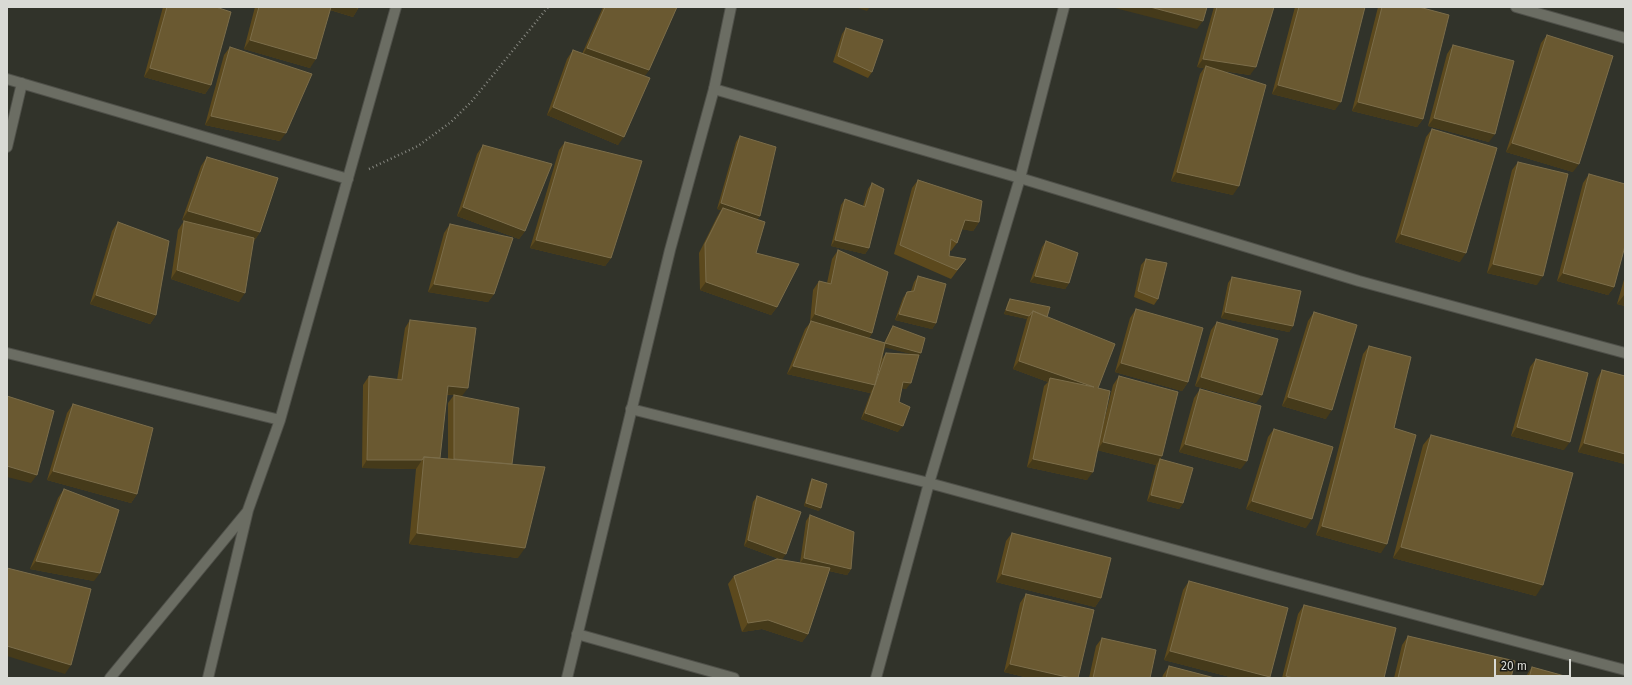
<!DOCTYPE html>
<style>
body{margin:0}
#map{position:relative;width:1632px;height:685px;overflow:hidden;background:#31332a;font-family:"Fira Sans",sans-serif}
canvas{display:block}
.frame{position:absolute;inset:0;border:8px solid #d9dad5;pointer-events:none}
.scale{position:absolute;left:1494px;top:659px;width:77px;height:18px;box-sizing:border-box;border:2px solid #d9dad5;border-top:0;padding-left:5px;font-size:12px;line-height:14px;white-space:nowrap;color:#d9dad5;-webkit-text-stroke:3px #191a16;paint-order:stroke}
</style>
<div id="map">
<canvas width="1632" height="685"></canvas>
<div class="frame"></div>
<div class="scale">20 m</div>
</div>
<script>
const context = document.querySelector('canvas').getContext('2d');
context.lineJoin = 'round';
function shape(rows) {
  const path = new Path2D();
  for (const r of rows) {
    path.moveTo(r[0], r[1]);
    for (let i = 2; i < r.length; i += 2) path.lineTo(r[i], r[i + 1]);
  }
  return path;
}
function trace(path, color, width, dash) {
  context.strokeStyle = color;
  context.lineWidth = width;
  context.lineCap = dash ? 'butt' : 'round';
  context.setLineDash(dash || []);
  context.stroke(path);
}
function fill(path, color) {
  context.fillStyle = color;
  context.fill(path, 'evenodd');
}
const minor = shape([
 [1516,7,1625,38],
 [7,79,348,179],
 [714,89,1020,178,1359,281,1625,353],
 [7,147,22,83],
 [7,353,280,420],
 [631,409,929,483,1270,576,1625,670],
 [577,634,734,678],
 [110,678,247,512],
 [208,678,248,510,280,420,396,7],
 [876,678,929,483,1020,178,1064,7]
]);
const tertiary = shape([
 [567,678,670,250,714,89,731,7]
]);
trace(minor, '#4f5049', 12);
trace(tertiary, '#4f5049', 12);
trace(shape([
 [369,169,418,146,451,122,472,101,548,7]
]), '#878881', 2.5, [1, 3]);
trace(minor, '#6b6d63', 10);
trace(tertiary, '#6b6d63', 10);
fill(shape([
 [163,7,216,7,211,85,205,94,144,77],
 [255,7,359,7,353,17,330,10,310,68,244,49],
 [603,7,677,7,649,70,644,76,618,145,547,115,567,59,573,50,582,54],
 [1214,7,1274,7,1250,75,1223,71,1233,195,1171,181,1200,74,1204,68,1197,67],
 [1295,7,1365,7,1335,110,1272,94],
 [1378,7,1419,7,1423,119,1417,127,1352,111],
 [846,28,872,72,868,78,833,62,842,34],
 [1547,35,1573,172,1506,152,1541,43],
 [1453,45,1489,142,1428,126,1447,54],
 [230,47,280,141,205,125,224,55],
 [1432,129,1460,262,1395,242,1426,137],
 [740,136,760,216,757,219,756,253,777,307,771,315,700,290,699,253,717,217,721,210,717,209,736,142],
 [565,142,611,258,605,266,530,248,559,150],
 [483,145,525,231,519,239,457,216,477,154],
 [207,157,260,232,254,241,253,241,239,302,171,279,178,230,184,221,202,226,182,220,201,166],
 [1518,162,1537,285,1487,273,1512,170],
 [1589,174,1614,287,1608,295,1557,281,1583,183],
 [918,180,979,222,973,231,962,229,957,243,951,251,949,250,949,256,966,259,951,279,894,254,912,188],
 [872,183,869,248,865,254,831,246,841,205,845,199,863,206,868,189],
 [118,222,156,315,150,324,90,304,112,231],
 [450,224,494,294,488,302,428,292,444,233],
 [1046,241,1069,283,1065,289,1030,282,1042,247],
 [838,250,872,333,869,338,884,343,891,329,893,326,919,356,906,389,902,388,899,402,898,432,861,419,871,392,870,393,787,374,805,329,810,323,813,290,819,281,827,283,832,259],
 [885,347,912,354,886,353,882,359],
 [1146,259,1158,299,1154,305,1134,297,1141,265],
 [918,276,936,323,932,329,895,320,903,298,907,292,911,291,914,282],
 [1625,276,1625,306,1617,304],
 [1232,277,1293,326,1289,332,1221,318,1228,283],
 [1010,299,1047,317,1098,388,1102,429,1113,385,1119,376,1183,503,1179,509,1147,501,1156,465,1097,450,1087,480,1027,467,1044,386,1048,382,1013,369,1027,319,1004,314,1008,302],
 [1136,309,1188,382,1182,391,1115,372,1130,318],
 [1314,312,1326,419,1282,406,1308,321],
 [410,320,462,396,512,464,518,558,409,544,416,469,362,468,363,385,369,376,397,380,405,328],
 [447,395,454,395,448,403,448,459,440,458],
 [1217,322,1256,403,1195,386,1211,330],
 [1369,346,1394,428,1381,553,1316,535,1363,354],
 [1536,359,1564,450,1511,436,1530,367],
 [1602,370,1625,376,1625,464,1578,452,1597,379],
 [1200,389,1241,469,1179,452,1194,398],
 [73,404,137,494,131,503,47,480,67,413],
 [1274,429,1306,528,1246,509,1268,437],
 [1431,435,1536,596,1393,558,1423,445],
 [812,479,819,511,804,506,810,482],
 [64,489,94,581,30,569,58,498],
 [757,496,782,560,800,563,806,521,810,515,851,569,847,575,829,571,808,634,802,642,762,629,742,632,728,584,734,576,782,560,744,546,753,502],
 [1012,533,1101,598,1095,607,996,582,1006,541],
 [1189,581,1269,678,1234,678,1164,660,1183,590],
 [1026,594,1078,678,1029,678,1004,672,1020,603],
 [1304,605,1384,678,1282,678,1298,614],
 [1408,636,1511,678,1394,678,1402,645],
 [1102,638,1150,678,1089,678,1096,646],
 [1169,666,1215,678,1162,678,1163,675],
 [1532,667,1572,678,1526,678,1526,676]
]), '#5c491d');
fill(shape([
 [321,7,354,7,358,9,353,17],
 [855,7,870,7,867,11],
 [1111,7,1150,7,1203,21,1197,29],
 [250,40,316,59,310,68,244,49],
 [587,48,649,70,643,79,581,57],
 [1203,59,1256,67,1250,75,1205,68,1206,66,1204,68,1197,67],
 [150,68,211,85,205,94,144,77],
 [1278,85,1341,102,1335,110,1272,94],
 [1358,102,1423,119,1417,127,1352,111],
 [553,107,624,137,618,145,547,115],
 [211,116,286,133,280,141,205,125],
 [1434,118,1495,134,1489,142,1428,126],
 [1512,143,1579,164,1573,172,1506,152],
 [1177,172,1239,186,1233,195,1171,181],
 [721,203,760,216,755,222,723,208,721,210,717,209],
 [463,207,525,231,519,239,457,216],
 [188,211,260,232,254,241,182,220],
 [965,220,979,222,973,231,959,229],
 [1401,234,1466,253,1460,262,1395,242],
 [536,240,611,258,605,266,530,248],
 [835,240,869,248,865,254,831,246],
 [1493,264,1543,276,1537,285,1487,273],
 [177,270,245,293,239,302,171,279],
 [1563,273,1614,287,1608,295,1557,281],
 [1035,276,1069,283,1065,289,1030,282],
 [706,282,777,307,771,315,700,290],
 [434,284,494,294,488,302,428,292],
 [1625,294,1625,306,1617,304],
 [96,295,156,315,150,324,90,304],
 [1006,310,1029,316,1027,319,1004,314],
 [1225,312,1293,326,1289,332,1221,318],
 [815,314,872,333,866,342,811,321,809,323],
 [899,314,936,323,932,329,895,320],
 [885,343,921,353,919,356,883,347],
 [1019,361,1094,387,1050,378,1048,382,1013,369],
 [1121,363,1188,382,1182,391,1115,372],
 [793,366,875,385,870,393,787,374],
 [1201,377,1262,395,1256,403,1195,386],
 [903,382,911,383,906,389,899,388],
 [448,386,468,388,462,396,442,394],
 [1288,397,1332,410,1326,419,1282,406],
 [865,413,903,426,898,432,861,419],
 [1517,427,1570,442,1564,450,1511,436],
 [1103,442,1162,456,1156,465,1097,450],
 [1584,443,1625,454,1625,464,1578,452],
 [1185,444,1247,461,1241,469,1179,452],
 [1033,459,1093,472,1087,480,1027,467],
 [367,460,422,460,416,469,362,468],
 [7,466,37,475,31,483,7,477],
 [53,471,137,494,131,503,47,480],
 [1151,495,1183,503,1179,509,1147,501],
 [1252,501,1312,519,1306,528,1246,509],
 [806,503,821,508,819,511,804,506],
 [1322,526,1387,544,1381,553,1316,535],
 [417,533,525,548,518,558,409,544],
 [748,540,786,554,782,560,744,546],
 [1401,547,1543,585,1536,596,1393,558],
 [804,558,851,569,847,575,799,564],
 [36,561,100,573,94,581,30,569],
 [1002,574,1101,598,1095,607,996,582],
 [768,620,808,634,802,642,762,629,742,632,748,623],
 [7,646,71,665,65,674,7,656],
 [1170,651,1270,677,1269,678,1234,678,1164,660],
 [1010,664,1071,678,1029,678,1004,672]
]), '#453a1a');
const building = shape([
 [167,7,216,7,231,12,211,85,150,68,167,7],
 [259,7,331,7,316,59,250,40,259,7],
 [605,7,677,7,649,70,587,48,605,7],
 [1150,7,1207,7,1203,21,1150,7],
 [1217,7,1274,7,1256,67,1203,59,1217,7],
 [1299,7,1365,7,1341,102,1278,85,1299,7],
 [1382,7,1419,7,1449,15,1423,119,1358,102,1382,7],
 [846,28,883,40,872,72,838,56,846,28],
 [1547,35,1613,56,1579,164,1512,143,1547,35],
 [1453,45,1514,61,1495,134,1434,118,1453,45],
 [230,47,312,74,286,133,211,116,230,47],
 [573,50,650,78,624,137,553,107,573,50],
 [1206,66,1266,85,1239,186,1177,172,1206,66],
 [1432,129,1497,148,1466,253,1401,234,1432,129],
 [740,136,776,147,760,216,721,203,740,136],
 [565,142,642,161,611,258,536,240,565,142],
 [483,145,552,164,525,231,463,207,483,145],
 [207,157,278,178,260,232,188,211,207,157],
 [1518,162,1568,174,1543,276,1493,264,1518,162],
 [1589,174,1625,184,1625,246,1614,287,1563,273,1589,174],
 [918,180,982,201,979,222,965,220,957,243,951,239,949,256,966,259,957,270,900,245,918,180],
 [872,183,884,189,869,248,835,240,845,199,865,207,872,183],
 [723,208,765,222,756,253,799,264,777,307,706,282,705,244,723,208],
 [184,221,254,238,245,293,177,270,184,221],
 [118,222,169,241,156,315,96,295,118,222],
 [450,224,513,238,494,294,434,284,450,224],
 [1046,241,1078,253,1069,283,1035,276,1046,241],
 [838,250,888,272,872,333,815,314,819,281,831,284,838,250],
 [1146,259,1167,263,1158,299,1138,291,1146,259],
 [918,276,946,284,936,323,899,314,907,292,914,291,918,276],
 [1232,277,1301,291,1293,326,1225,312,1232,277],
 [1010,299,1050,307,1047,317,1033,311,1029,316,1006,310,1010,299],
 [1136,309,1203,328,1188,382,1121,363,1136,309],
 [1033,311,1115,344,1098,388,1110,391,1093,472,1033,459,1050,378,1094,387,1019,361,1033,311],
 [1314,312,1357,325,1332,410,1288,397,1314,312],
 [410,320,476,328,468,388,448,386,440,458,424,457,422,460,367,460,369,376,402,380,410,320],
 [811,321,885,343,875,385,793,366,811,321],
 [1217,322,1278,339,1262,395,1201,377,1217,322],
 [893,326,925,338,921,353,885,343,893,326],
 [1369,346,1411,357,1394,428,1416,435,1387,544,1322,526,1369,346],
 [886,353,919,355,911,383,903,382,899,402,910,407,903,426,865,413,886,353],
 [1536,359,1588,373,1570,442,1517,427,1536,359],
 [1602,370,1625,376,1625,454,1584,443,1602,370],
 [1119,376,1178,392,1162,456,1103,442,1119,376],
 [1200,389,1261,406,1247,461,1185,444,1200,389],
 [454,395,519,408,512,464,454,459,454,395],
 [7,396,54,411,37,475,7,466,7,396],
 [73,404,153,428,137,494,53,471,73,404],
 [1274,429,1333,447,1312,519,1252,501,1274,429],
 [1431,435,1573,473,1543,585,1401,547,1431,435],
 [424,457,545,467,525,548,417,533,424,457],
 [1160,459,1193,468,1183,503,1151,495,1160,459],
 [812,479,827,484,821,508,806,503,812,479],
 [64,489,119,510,100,573,36,561,64,489],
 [757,496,801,512,786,554,748,540,757,496],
 [810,515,854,532,851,569,804,558,810,515],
 [1012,533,1111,558,1101,598,1002,574,1012,533],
 [777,559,830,568,808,634,768,620,748,623,734,576,777,559],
 [7,568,91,589,71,665,7,646,7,568],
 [1189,581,1288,608,1270,677,1170,651,1189,581],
 [1026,594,1094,610,1078,678,1071,678,1010,664,1026,594],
 [1304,605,1396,628,1384,678,1293,678,1286,676,1304,605],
 [1408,636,1515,661,1511,678,1398,678,1408,636],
 [1102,638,1156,650,1150,678,1093,678,1102,638],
 [1169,666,1215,678,1166,678,1169,666],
 [1532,667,1572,678,1529,678,1532,667]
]);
fill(building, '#6a5931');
trace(building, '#7b6d4a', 1);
</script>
